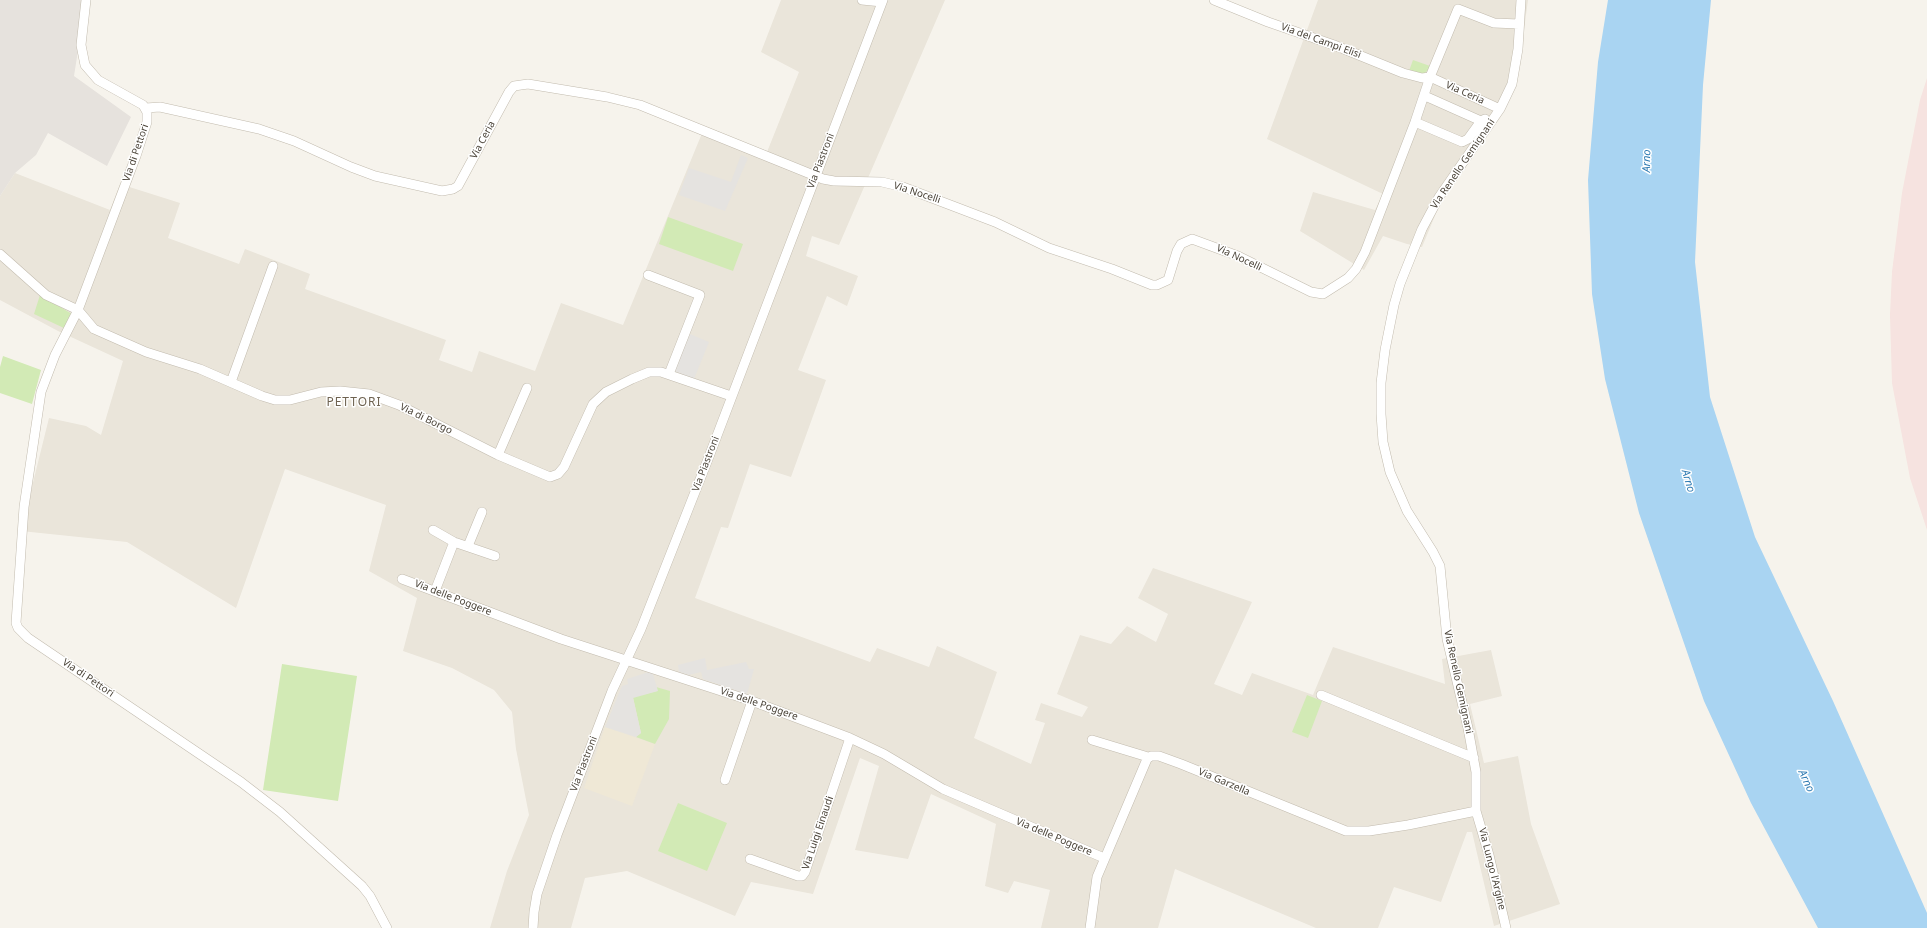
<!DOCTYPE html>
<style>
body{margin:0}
canvas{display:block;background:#f6f3ec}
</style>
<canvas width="1927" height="928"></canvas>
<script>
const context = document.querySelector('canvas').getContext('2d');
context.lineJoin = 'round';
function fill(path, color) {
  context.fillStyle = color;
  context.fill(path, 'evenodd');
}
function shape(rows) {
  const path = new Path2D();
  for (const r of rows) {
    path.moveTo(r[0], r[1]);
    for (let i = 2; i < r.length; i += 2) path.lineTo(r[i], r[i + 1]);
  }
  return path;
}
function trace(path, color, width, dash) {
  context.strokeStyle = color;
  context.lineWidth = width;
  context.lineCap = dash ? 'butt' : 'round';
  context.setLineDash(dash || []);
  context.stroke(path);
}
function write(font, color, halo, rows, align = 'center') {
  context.font = font + ' "Noto Sans",sans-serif';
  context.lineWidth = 3;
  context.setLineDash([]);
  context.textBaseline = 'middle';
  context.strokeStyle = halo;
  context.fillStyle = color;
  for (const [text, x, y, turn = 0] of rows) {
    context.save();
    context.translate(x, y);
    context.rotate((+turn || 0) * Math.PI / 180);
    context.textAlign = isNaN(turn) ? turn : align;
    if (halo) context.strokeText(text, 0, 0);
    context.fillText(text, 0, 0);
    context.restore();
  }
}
fill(shape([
 [781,0,945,0,839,245,812,236,806,256,858,276,847,306,827,296,798,370,826,380,791,477,750,464,728,528,721,527,695,598,870,662,877,648,929,667,937,646,997,672,974,738,1031,764,1045,723,1035,720,1041,703,1082,717,1088,707,1057,694,1080,635,1111,644,1127,626,1156,642,1168,614,1138,598,1153,568,1252,602,1214,684,1242,695,1252,673,1313,695,1333,647,1445,684,1442,659,1491,650,1502,696,1470,704,1484,763,1518,756,1531,824,1560,904,1494,926,1472,832,1467,832,1441,902,1394,887,1378,928,1316,928,1175,869,1158,928,1041,928,1050,890,1014,881,1008,893,985,886,996,824,931,794,908,859,855,850,879,766,860,758,813,894,751,882,735,916,627,871,585,878,571,928,490,928,507,871,529,815,516,749,512,712,494,690,452,668,403,651,417,598,369,571,386,505,285,469,236,608,127,542,21,531,49,418,86,426,101,435,123,361,58,331,0,300,0,196,15,173,110,210,120,184,180,203,168,238,239,264,245,249,310,274,305,289,446,340,439,360,472,372,479,351,535,371,561,303,623,325,705,126,767,152,799,72,761,52],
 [1318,0,1528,0,1522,45,1493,126,1439,206,1422,247,1407,244,1383,236,1364,270,1300,231,1313,192,1375,210,1383,194,1267,139]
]), '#eae5da');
fill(shape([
 [0,0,86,0,74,76,131,117,107,166,48,133,36,155,15,173,0,196]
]), '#e6e2dd');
fill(shape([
 [605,727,655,744,632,806,584,788]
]), '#efe8d6');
fill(shape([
 [1927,78,1927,530,1910,478,1892,383,1890,315,1892,272,1902,193,1920,100]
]), '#f6e3e0');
fill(shape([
 [1413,60,1430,66,1428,70,1424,74,1409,71],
 [668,217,743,244,733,271,659,244],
 [40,295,72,314,66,329,34,314],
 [3,356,41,370,32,404,0,393,0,367],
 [282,664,357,676,338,801,263,790],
 [656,687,670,691,669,719,655,744,636,737,641,733,633,697,657,691],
 [1307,695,1322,701,1308,738,1292,732],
 [678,803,727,823,707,871,658,851]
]), '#d2eab5');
fill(shape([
 [741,155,748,158,725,211,679,195,689,168,731,182],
 [690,334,709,342,694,379,674,371],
 [705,658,707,670,746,662,749,669,754,669,747,694,703,679,701,672,689,675,679,672,678,665],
 [652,671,658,691,633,698,641,733,636,737,605,727,622,686,628,684,627,679]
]), '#e5e3e0');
fill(shape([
 [1608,0,1711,0,1703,85,1695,262,1710,397,1755,537,1833,701,1927,913,1927,928,1818,928,1751,803,1704,701,1639,513,1605,379,1592,294,1588,180,1598,62]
]), '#a9d4f2');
const street = shape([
 [86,0,81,45,85,65,98,80,143,105,147,112,147,122,136,156,78,310,55,355,41,392,24,507,16,623,18,628,28,638,241,782,280,812,362,886,370,896,387,928],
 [862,0,882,2],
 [1214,0,1268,22,1334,45,1403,73,1422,78,1430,77,1500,109],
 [1425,96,1481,121,1485,119],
 [146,108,160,107,259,129,294,141,351,167,375,176,442,191,453,189,458,186,509,92,514,86,528,84,607,97,640,105,823,179,834,181,882,182,903,187,995,222,1049,248,1112,269,1152,285,1157,285,1168,280,1177,251,1181,244,1192,239,1238,256,1311,292,1323,294,1348,278,1356,269,1365,252,1415,122,1430,77,1458,9,1494,23,1519,24],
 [1415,122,1462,142,1468,139,1481,121],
 [0,254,46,295,78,310,94,329,146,352,200,369,262,396,275,400,290,400,321,392,340,391,369,394,399,405,498,455,550,477,558,474,564,467,593,404,606,392,632,379,649,372,661,372,731,396],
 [648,275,700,295,669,374],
 [231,382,273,266],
 [498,455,527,388],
 [433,530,454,542,495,556],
 [468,546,482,512],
 [402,579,561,639,752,701,850,738,884,754,943,789,1104,858],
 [435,591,454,542],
 [1321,695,1474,758],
 [1092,740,1148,757],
 [725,780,752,701],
 [750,859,798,876,802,876,805,872,850,738],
 [533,928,534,912,537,894,557,835,612,691,641,629,710,454,883,0],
 [1090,928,1097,877,1147,759,1151,756,1159,756,1181,764,1346,831,1369,831,1408,825,1476,811],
 [1506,928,1489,855,1476,811,1476,772,1468,728,1447,639,1440,566,1433,552,1407,511,1390,472,1383,442,1381,414,1381,383,1385,350,1394,305,1400,284,1422,229,1439,197,1500,109,1512,84,1518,49,1521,0]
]);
trace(street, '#c2bbae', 10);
trace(street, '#fff', 9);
write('10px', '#4b4439', '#fff', [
 ["Via dei Campi Elisi",1321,41,20],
 ["Via Ceria",1465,93,24],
 ["Via Ceria",483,140,-62],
 ["Via di Pettori",136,153,-71],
 ["Via Piastroni",821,161,-69],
 ["Via Renello Gemignani",1463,164,-56],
 ["Via Nocelli",917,193,18],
 ["Via Nocelli",1239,258,25],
 ["Via di Borgo",426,419,26],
 ["Via Piastroni",706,464,-69],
 ["Via delle Poggere",453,598,21],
 ["Via di Pettori",88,678,34],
 ["Via Renello Gemignani",1458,682,78],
 ["Via delle Poggere",759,704,19],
 ["Via Piastroni",584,764,-69],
 ["Via Garzella",1224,782,23],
 ["Via Luigi Einaudi",818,833,-71],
 ["Via delle Poggere",1054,837,23],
 ["Via Lungo l'Argine",1492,869,76]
]);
write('italic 11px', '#2e7ab2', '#fff', [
 ["Arno",1647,161,-89],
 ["Arno",1688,481,74],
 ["Arno",1806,781,65]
]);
context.letterSpacing = '1px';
write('12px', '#6e6250', '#fff', [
 ["PETTORI",354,403]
]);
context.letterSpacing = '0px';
</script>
